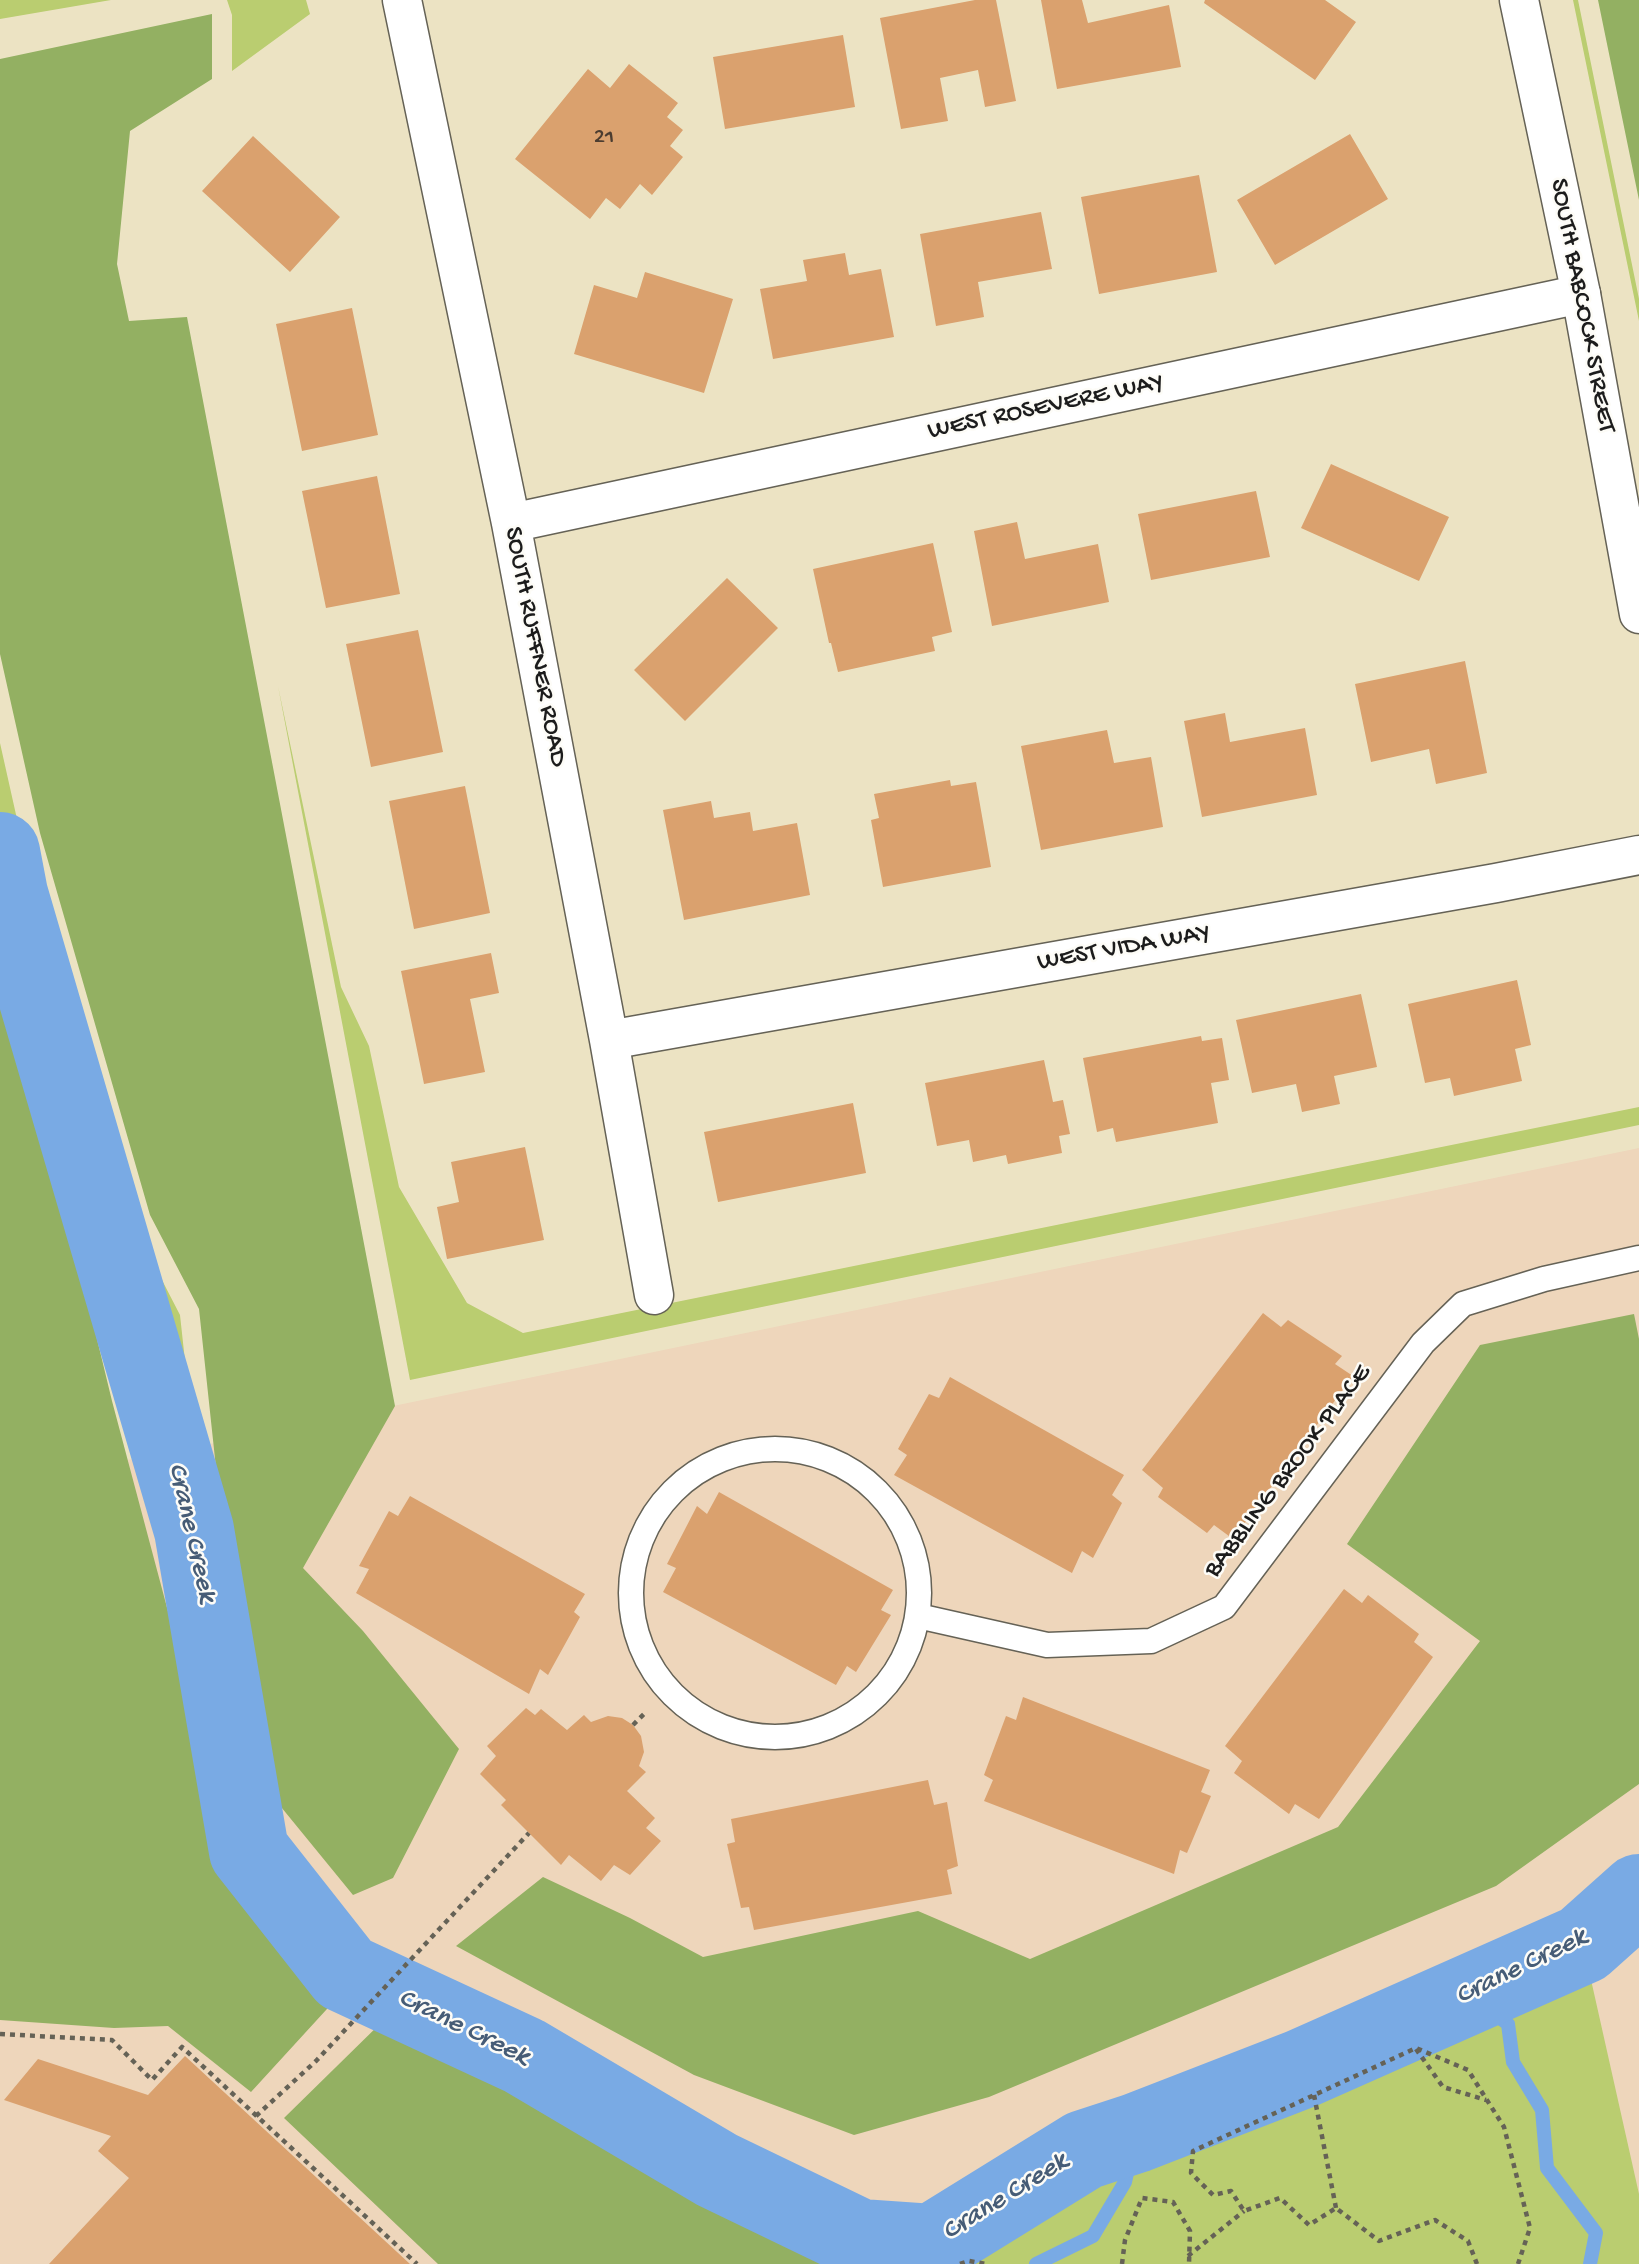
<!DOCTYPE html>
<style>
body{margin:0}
canvas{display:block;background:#ece3c3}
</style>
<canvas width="1639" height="2264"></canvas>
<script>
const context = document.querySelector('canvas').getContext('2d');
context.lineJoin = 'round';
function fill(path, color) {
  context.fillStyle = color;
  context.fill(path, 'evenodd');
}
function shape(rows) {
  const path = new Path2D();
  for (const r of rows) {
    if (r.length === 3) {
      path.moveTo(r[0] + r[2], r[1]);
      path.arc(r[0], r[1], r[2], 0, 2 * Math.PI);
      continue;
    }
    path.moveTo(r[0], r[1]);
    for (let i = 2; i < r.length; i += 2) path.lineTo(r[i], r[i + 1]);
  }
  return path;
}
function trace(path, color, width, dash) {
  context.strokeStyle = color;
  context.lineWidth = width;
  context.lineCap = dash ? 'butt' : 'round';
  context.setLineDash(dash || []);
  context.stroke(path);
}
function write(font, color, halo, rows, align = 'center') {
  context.font = font + ' "Gochi Hand",sans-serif';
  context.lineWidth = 5;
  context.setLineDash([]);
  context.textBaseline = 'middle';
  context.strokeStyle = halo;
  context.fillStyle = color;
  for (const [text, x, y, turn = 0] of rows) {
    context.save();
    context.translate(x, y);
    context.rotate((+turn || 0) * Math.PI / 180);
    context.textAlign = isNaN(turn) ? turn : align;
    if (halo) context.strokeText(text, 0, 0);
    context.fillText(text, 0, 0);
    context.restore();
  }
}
fill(shape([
 [1639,1148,1639,2264,0,2264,0,1483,171,1452]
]), '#eed6bb');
fill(shape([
 [0,0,111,0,0,19],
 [227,0,306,0,310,14,232,71,232,15],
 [1573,0,1578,0,1639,299,1639,321],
 [278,686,341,987,369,1046,399,1187,467,1303,523,1333,1639,1107,1639,1125,410,1380],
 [0,743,21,837,131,1220,180,1315,192,1425,142,1435,73,1156,0,887],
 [1583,1944,1639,2194,1639,2264,933,2264,932,2244,1084,2150,1136,2133,1301,2069]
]), '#bacd70');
fill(shape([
 [1598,0,1639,0,1639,200],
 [212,14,212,79,130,131,117,264,129,321,187,317,395,1406,303,1568,363,1631,459,1749,393,1878,353,1895,277,1802,228,1580,199,1309,150,1215,40,833,0,654,0,59],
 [0,959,54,1161,112,1401,186,1679,225,1845,286,1925,348,1986,251,2092,168,2026,114,2028,0,2020],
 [1634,1314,1639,1339,1639,1784,1496,1886,989,2097,854,2135,694,2075,456,1946,543,1877,630,1918,703,1957,918,1911,1030,1959,1338,1827,1480,1641,1347,1544,1480,1345],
 [388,2016,833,2264,438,2264,284,2118]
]), '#93b062');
trace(shape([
 [1469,1995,1508,2024,1513,2062,1542,2110,1547,2168,1596,2233,1590,2264],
 [1036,2264,1093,2236,1125,2182,1136,2133]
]), '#79aae4', 14);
trace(shape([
 [0,852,8,894,194,1530,249,1851,345,1973,524,2056,717,2170,860,2239,932,2244,1084,2150,1136,2133,1301,2069,1583,1944,1639,1894]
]), '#79aae4', 80);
fill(shape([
 [975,0,996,0,1016,101,985,107,978,70,940,78,948,121,901,129,880,18],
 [1041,0,1082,0,1088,23,1169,5,1181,67,1057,89],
 [1205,0,1325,0,1356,22,1315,80,1204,3],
 [843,35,855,107,725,129,713,57],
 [629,64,678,103,667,117,683,130,670,146,683,157,652,195,640,184,620,209,606,198,590,219,515,159,588,69,610,88],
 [1350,134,1388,199,1275,265,1237,200],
 [253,136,340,217,290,272,202,191],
 [1199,175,1217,272,1099,294,1081,197],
 [1041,212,1052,269,978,282,984,317,936,326,920,234],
 [845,253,849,275,881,269,894,337,773,359,760,289,807,281,803,260],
 [645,272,733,299,704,393,574,354,594,285,637,298],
 [352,308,378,435,302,451,276,324],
 [1331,464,1449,517,1419,581,1301,528],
 [377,476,400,594,326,608,302,491],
 [1256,491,1270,557,1151,580,1138,514],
 [1017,522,1025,559,1098,544,1109,602,992,626,974,531],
 [933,543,952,632,932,637,935,651,838,672,831,643,829,643,813,569],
 [727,578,778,628,685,721,634,670],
 [418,630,443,752,371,767,346,644],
 [1465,661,1487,773,1436,784,1429,749,1371,762,1355,684],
 [1225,713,1230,742,1305,728,1317,795,1202,817,1184,721],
 [1107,730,1114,763,1151,757,1163,827,1041,850,1021,746],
 [950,780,951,786,976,782,991,867,883,887,871,820,879,818,874,794],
 [465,786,490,913,414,929,389,801],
 [711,801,714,818,750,812,753,831,797,823,810,895,684,920,663,810],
 [491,953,499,993,470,999,485,1072,424,1084,401,971],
 [1517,980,1531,1045,1515,1049,1522,1081,1454,1096,1450,1078,1425,1083,1408,1004],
 [1361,994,1377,1067,1334,1076,1340,1104,1302,1112,1296,1084,1252,1093,1236,1020],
 [1201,1036,1202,1041,1222,1038,1229,1080,1211,1083,1218,1123,1116,1142,1113,1128,1097,1132,1083,1058],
 [1044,1060,1053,1102,1063,1100,1070,1134,1059,1136,1062,1153,1008,1164,1006,1155,973,1162,969,1140,937,1146,925,1083],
 [853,1103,866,1173,718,1202,704,1132],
 [525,1147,544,1240,447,1259,437,1207,459,1202,451,1162],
 [1263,1313,1281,1327,1288,1320,1342,1356,1335,1364,1353,1376,1233,1539,1214,1525,1207,1533,1158,1497,1163,1488,1142,1470],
 [950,1377,1124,1475,1112,1495,1122,1503,1093,1558,1082,1551,1072,1573,894,1475,907,1455,898,1449,929,1394,939,1398],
 [719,1492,893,1590,881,1610,891,1615,856,1672,847,1666,836,1685,663,1592,676,1568,667,1564,697,1506,707,1514],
 [410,1496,585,1594,574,1612,580,1617,548,1675,540,1669,529,1694,356,1593,369,1569,359,1566,389,1511,398,1516],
 [1344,1589,1362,1603,1368,1595,1419,1634,1414,1642,1433,1657,1319,1819,1295,1804,1289,1814,1234,1773,1242,1761,1225,1746],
 [1023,1697,1210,1770,1201,1792,1211,1796,1187,1853,1180,1850,1174,1874,984,1801,993,1780,984,1775,1006,1716,1016,1720],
 [526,1708,535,1715,541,1709,567,1730,584,1715,591,1722,608,1716,622,1718,633,1725,641,1736,644,1752,639,1766,646,1772,627,1791,655,1818,646,1828,661,1841,630,1875,614,1865,601,1881,569,1855,561,1865,501,1805,506,1800,480,1774,496,1756,487,1746],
 [928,1780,934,1805,947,1802,958,1866,947,1870,952,1894,754,1930,749,1907,741,1908,727,1844,735,1842,731,1819],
 [185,2056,410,2264,49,2264,129,2178,98,2151,111,2136,4,2100,38,2059,148,2095]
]), '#daa16e');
const lane = shape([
 [775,1593,144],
 [918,1616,1047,1645,1151,1641,1224,1607,1423,1343,1463,1304,1544,1279,1639,1258]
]);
const street = shape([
 [402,0,511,523,609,1040,654,1295],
 [511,523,1581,294],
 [609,1040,1496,883,1639,855]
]);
const secondary = shape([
 [1519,0,1581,294,1639,614]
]);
trace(lane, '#656256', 27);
trace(street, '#656256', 41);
trace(secondary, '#656256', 41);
trace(shape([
 [633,1725,647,1711],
 [0,2034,112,2040,152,2080,182,2047,417,2264],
 [1416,2049,1443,2087,1486,2100],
 [1314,2095,1336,2208],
 [256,2116,316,2061,529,1833],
 [1188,2256,1244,2211],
 [960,2264,969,2261,986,2264],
 [1122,2264,1125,2240,1142,2198,1173,2202,1190,2231,1189,2264],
 [1477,2264,1468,2241,1435,2220,1379,2241,1336,2208,1309,2225,1280,2198,1244,2211,1231,2191,1213,2195,1191,2173,1193,2151,1416,2048,1468,2070,1504,2127,1530,2228,1518,2264]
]), '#656256', 4.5, [5, 5]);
trace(lane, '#fff', 24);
trace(street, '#fff', 38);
trace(secondary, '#fff', 38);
write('23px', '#4c3d30', null, [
 ["21",604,138]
]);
write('26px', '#1c1c1c', '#fdfcf7', [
 ["SOUTH BABCOCK STREET",1581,306,79],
 ["WEST ROSEVERE WAY",1046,408,-12],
 ["SOUTH RUFFNER ROAD",534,647,79],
 ["WEST VIDA WAY",1124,949,-10],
 ["BABBLING BROOK PLACE",1289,1472,-53]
]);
write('italic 28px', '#465c76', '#fdfcf7', [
 ["Crane Creek",190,1533,77],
 ["Crane Creek",1522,1968,-26],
 ["Crane Creek",463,2029,26],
 ["Crane Creek",1006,2198,-32]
]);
</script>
